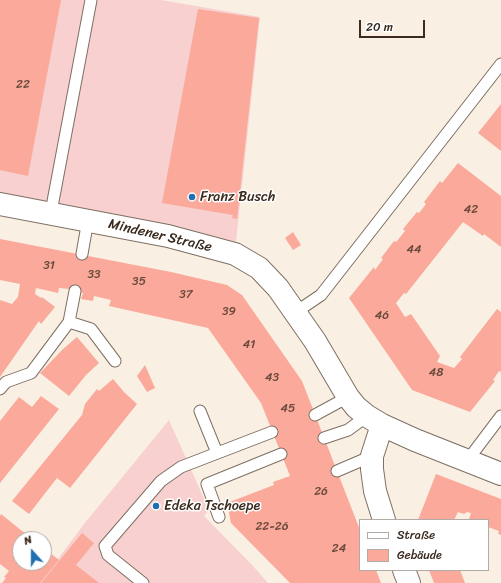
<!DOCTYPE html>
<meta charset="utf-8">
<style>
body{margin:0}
#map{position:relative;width:501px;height:583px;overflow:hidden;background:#f9f0e3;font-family:Sriracha,sans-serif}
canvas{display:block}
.legend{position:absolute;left:359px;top:519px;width:130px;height:52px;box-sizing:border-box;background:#fff;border:1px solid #b1aaa5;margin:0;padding:5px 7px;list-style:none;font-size:12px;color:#3b2a1e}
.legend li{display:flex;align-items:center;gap:8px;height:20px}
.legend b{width:20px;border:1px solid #b1aaa5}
.north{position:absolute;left:12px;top:531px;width:40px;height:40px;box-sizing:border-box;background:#fff;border:1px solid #b1aaa5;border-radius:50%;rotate:339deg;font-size:11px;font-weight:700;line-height:16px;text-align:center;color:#3b2a1e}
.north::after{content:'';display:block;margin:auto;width:14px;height:18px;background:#1f6fb2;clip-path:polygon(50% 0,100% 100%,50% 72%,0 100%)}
.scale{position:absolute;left:359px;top:20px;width:66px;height:18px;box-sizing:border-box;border:2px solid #3b2a1e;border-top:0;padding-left:5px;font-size:12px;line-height:14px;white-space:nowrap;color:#3b2a1e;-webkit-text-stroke:3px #fff;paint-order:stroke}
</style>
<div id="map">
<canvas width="501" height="583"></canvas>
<ul class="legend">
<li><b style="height:5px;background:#fff"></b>Straße</li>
<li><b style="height:11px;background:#faa99a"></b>Gebäude</li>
</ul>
<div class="north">N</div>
<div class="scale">20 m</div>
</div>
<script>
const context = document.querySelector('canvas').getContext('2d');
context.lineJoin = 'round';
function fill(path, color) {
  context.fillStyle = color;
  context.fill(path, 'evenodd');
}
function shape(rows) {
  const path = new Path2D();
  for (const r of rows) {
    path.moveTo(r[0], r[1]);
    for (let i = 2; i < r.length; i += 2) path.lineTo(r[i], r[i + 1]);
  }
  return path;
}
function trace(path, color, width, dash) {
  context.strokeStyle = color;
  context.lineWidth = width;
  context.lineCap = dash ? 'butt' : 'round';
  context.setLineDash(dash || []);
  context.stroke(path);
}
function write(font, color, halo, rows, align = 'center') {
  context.font = font + ' Sriracha,sans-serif';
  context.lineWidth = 3;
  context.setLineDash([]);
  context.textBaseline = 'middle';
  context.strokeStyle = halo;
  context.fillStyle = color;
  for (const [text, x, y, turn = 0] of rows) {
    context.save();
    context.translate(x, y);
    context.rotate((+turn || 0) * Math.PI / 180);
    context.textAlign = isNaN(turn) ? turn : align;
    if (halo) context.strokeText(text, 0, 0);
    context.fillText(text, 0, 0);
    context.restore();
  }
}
fill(shape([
 [0,0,161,0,260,17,236,242,0,197],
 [169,420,209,510,204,516,253,566,268,583,40,583,84,524]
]), '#f7d0cf');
fill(shape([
 [0,0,61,0,28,176,0,170],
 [198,9,259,18,237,219,232,218,233,215,162,203],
 [501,104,501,151,478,133],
 [458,163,501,196,501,247,484,234,483,236,463,222,406,294,404,293,396,303,405,317,411,314,440,356,437,362,454,368,462,359,460,357,497,309,501,312,501,372,499,371,493,380,495,381,470,412,412,390,349,298,374,267,375,270,383,259,381,258,394,241,396,242,401,236,405,231,403,229,417,212,419,213,426,204,424,202,440,181,442,183],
 [293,232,301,245,293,250,285,238],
 [0,239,171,272,227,285,242,295,302,381,360,530,360,570,376,570,381,583,290,583,231,523,227,503,274,485,273,482,290,476,261,403,208,328,109,306,111,300,94,296,93,301,81,299,83,293,69,290,69,289,59,288,58,293,36,288,35,294,41,298,42,297,55,307,41,324,39,321,0,377,0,300,12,304,18,297,20,284,0,280],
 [77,337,99,363,86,375,69,396,40,373,63,349],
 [145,365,155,388,147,392,137,376],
 [113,379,124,392,137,404,70,488,57,478,29,514,12,501,82,415,85,404,97,389,99,391],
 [41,396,59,409,0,483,0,421,19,397,32,407],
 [436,474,501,499,501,535,498,534,499,531,488,527,488,520,471,520,469,519,471,513,467,512,464,514,458,512,454,520,418,520],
 [1,514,32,539,20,539,20,563,44,563,44,548,59,560,40,583,2,583,6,578,4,577,9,571,0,564,0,516],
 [82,533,94,543,76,565,99,583,41,583],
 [429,570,460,570,465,583,434,583]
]), '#faa99a');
const service = shape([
 [51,212,91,0],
 [82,254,88,220],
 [296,312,321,295,501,64],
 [69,322,91,329,115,361],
 [0,389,6,382,31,373,69,322,75,291],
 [200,411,217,453],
 [315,415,348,397],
 [324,438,348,430,367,416],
 [467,461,501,416],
 [337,471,372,456],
 [219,517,207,484,281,454],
 [143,583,108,555,105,546,161,481,181,467,272,432]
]);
const minor = shape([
 [0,204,168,236,235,254,259,268,278,288,315,341,348,397,356,407,367,416,382,425,415,440,501,474],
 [382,425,372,456,372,469,375,491,384,520],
 [404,570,409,583]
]);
trace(service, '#7e6f63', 13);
trace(minor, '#7e6f63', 24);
trace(service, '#fff', 11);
trace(minor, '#fff', 22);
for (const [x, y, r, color] of [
 [192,197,4,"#1f6fb2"],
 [156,506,4,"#1f6fb2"]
]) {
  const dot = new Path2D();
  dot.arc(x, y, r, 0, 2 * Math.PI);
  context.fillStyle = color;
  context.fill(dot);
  trace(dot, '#fff', 1.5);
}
write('12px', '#6b4a3d', null, [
 ["22",23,85],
 ["42",471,210],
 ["44",414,250],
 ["31",49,266],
 ["33",94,275],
 ["35",139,282],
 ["37",186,295],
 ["39",229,312],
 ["46",382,316],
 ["41",249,345],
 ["48",436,373],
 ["43",272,378],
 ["45",288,409],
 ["26",321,492],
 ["22-26",272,527],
 ["24",339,549]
]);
write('14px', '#3b2a1e', '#fff', [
 ["Franz Busch",200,197],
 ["Edeka Tschoepe",164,506]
], 'left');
write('14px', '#3b2a1e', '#fff', [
 ["Mindener Straße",160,236,13]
]);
</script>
